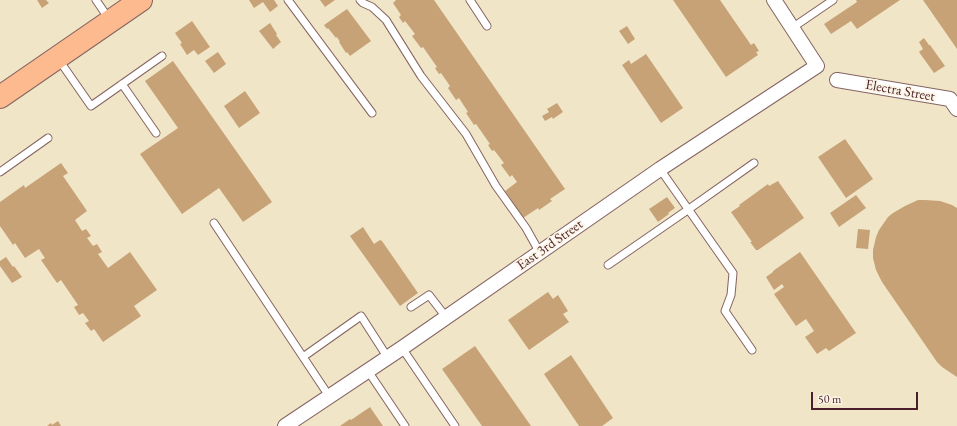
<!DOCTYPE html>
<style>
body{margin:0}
#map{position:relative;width:957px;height:426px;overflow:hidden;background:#f1e5c8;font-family:"EB Garamond",serif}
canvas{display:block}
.scale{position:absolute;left:811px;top:392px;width:107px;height:18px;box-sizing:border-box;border:2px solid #4a1f2b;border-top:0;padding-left:5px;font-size:12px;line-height:14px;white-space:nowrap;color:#4a1f2b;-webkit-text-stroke:3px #fcf5e5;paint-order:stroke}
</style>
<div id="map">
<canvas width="957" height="426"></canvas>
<div class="scale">50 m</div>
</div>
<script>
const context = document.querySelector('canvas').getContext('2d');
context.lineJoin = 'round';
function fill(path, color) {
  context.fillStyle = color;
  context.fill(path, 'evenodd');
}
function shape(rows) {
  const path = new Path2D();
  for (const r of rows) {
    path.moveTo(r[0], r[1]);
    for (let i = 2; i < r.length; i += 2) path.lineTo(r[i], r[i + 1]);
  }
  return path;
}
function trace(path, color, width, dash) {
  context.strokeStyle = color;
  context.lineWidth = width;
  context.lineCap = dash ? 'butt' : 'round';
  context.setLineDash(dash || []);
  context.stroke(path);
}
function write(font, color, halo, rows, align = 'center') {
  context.font = font + ' "EB Garamond",serif';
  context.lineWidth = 3.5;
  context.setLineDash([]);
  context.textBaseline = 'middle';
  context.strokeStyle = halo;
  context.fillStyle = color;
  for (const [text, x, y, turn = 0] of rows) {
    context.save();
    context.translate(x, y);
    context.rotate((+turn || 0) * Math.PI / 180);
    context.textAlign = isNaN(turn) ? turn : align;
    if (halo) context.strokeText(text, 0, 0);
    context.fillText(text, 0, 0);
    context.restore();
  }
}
fill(shape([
 [37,0,46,0,49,3,42,8],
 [249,0,274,0,278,6,270,12,263,2,254,8],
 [320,0,335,0,325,7],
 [396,0,434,0,565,189,550,199,552,201,539,210,538,208,523,218,505,191,517,182,512,175,510,177,501,165,504,163,494,150,492,151,488,145,490,144,476,124,474,125,466,113,468,112,459,98,456,100,448,88,450,86,441,73,439,74,435,68,437,67,423,47,421,48,412,36,415,34,405,21,403,23,399,17,401,15,393,3],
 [673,0,720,0,751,45,754,43,759,51,756,52,758,55,726,77],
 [856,0,900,0,857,29,851,21,831,34,824,24,857,2],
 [923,0,957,0,957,49],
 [347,9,371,41,350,56,347,52,346,53,339,42,340,42,337,37,336,38,328,28,327,29,324,25],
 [192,21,210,47,198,55,194,50,187,55,180,44,182,43,175,33],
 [270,23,277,34,276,35,281,42,273,49,259,31],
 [627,26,635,39,628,44,619,31],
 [924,38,929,45,930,45,945,66,934,73,919,52,923,49,919,42],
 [218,52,226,64,214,73,205,61],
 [646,54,683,108,661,123,622,65,629,60,631,64],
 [173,61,272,202,243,222,219,188,182,214,140,154,178,128,145,81],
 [245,91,260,113,239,128,224,106],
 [557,103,563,112,553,119,552,117,545,121,542,116,549,112,547,109],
 [845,139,873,179,846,198,818,157],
 [61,163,68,173,63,176,87,211,75,220,82,231,86,229,91,236,87,238,93,246,97,244,102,252,98,254,108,268,130,252,157,290,134,306,141,316,103,342,94,329,91,331,85,323,89,321,83,313,79,315,74,307,78,305,61,280,57,283,41,260,45,258,39,249,25,258,15,243,13,245,0,226,0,202,24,185,25,188],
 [778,181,804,218,758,250,756,250,750,242,752,242,731,212,740,206,739,205,768,184,769,186],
 [856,195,866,208,839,227,830,213],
 [667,197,675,208,668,213,669,214,658,222,649,209],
 [918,200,925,200,940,201,952,205,957,208,957,377,942,367,937,362,882,282,876,270,873,258,873,250,876,237,879,230,888,217,893,213,905,206],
 [363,227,374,244,380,240,382,241,418,293,400,306,350,236],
 [858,229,870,230,868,249,856,248],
 [800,252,856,333,829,351,826,348,817,354,805,337,814,331,806,319,796,326,774,294,784,287,782,284,774,290,766,277,773,272,773,271],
 [6,257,13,267,14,266,22,277,12,283,0,266,0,261],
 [548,292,553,299,558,295,568,311,563,314,569,322,529,350,508,320],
 [475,346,531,426,482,426,442,369],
 [571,355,613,418,602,426,579,426,544,374],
 [370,407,383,426,340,426,350,419,351,420],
 [58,421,61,426,47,426,51,423,52,425]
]), '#c7a276');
const lane = shape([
 [96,0,109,19],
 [288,0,372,113],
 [360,0,363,3,372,7,386,20,421,76,466,134,496,186,526,228,540,253],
 [470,0,487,26],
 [792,28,833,0],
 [59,60,91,106,162,56],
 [122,84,156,133],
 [660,169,733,273,731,295,725,311,752,350],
 [0,172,48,138],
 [214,223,329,396],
 [608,265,689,209,754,163],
 [411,307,429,295,446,317],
 [402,348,455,426],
 [303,357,361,316,388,358],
 [368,371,405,426]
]);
const street = shape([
 [837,80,950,99,957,109],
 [285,426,402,348,660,169,817,66,774,0]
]);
const primary = shape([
 [0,97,141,0]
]);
trace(lane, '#846462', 9);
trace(street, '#846462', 16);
trace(primary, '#846462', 24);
trace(lane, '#fff', 7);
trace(street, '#fff', 14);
trace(primary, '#fcba8e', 22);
write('14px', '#4a1f2b', '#fcf5e5', [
 ["Electra Street",900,91,10],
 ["East 3rd Street",550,245,-35]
]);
</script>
